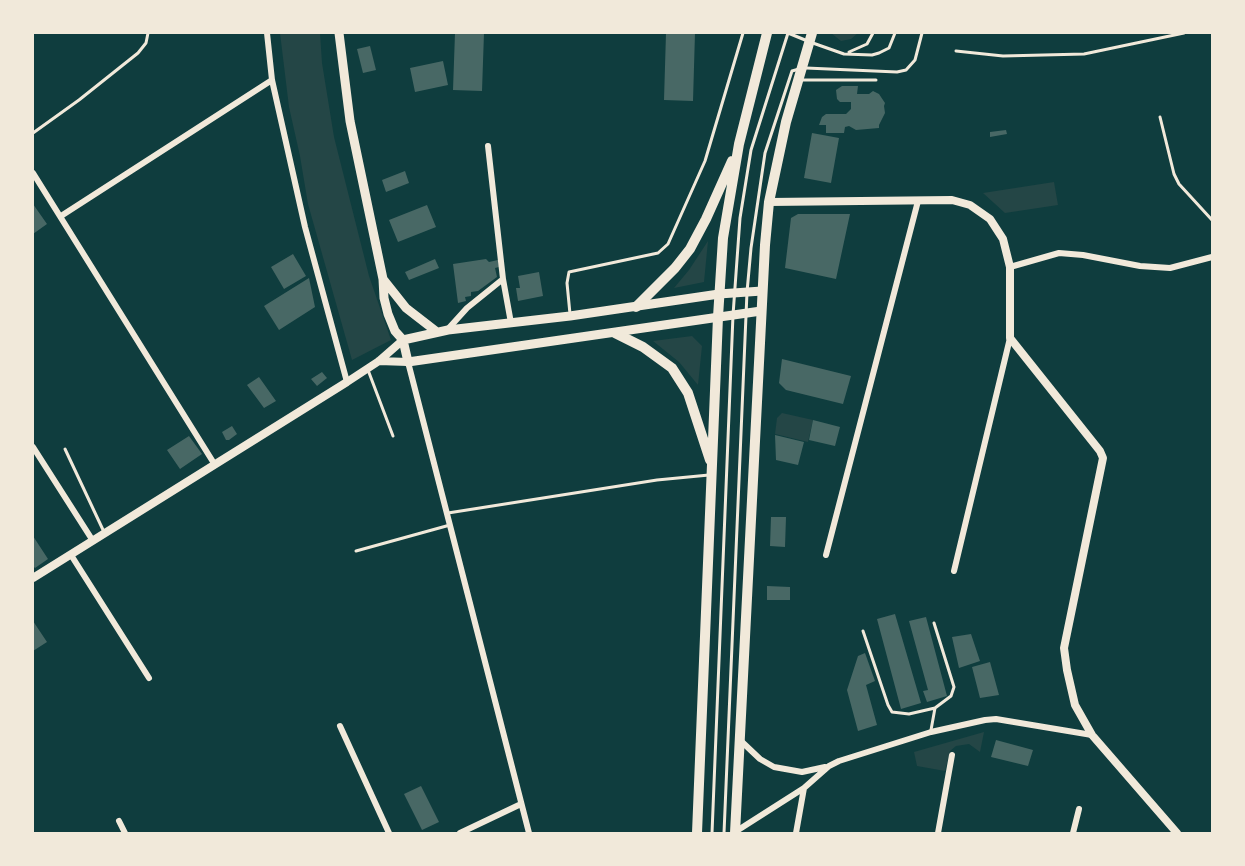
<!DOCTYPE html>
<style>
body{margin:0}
#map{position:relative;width:1245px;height:866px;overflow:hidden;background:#0f3d3e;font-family:Commissioner,sans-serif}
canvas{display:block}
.frame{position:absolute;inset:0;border:34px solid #f1e9da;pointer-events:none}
</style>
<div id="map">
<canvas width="1245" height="866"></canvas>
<div class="frame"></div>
</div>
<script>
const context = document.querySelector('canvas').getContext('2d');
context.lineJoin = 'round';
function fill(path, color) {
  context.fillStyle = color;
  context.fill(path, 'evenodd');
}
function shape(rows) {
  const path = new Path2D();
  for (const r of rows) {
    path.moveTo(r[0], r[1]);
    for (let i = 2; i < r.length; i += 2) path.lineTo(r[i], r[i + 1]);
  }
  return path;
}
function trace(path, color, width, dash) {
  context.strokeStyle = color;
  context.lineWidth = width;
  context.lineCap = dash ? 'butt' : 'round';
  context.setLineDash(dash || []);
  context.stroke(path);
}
fill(shape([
 [280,33,320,33,322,63,334,137,369,276,391,340,352,360,308,204,300,156,289,107],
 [831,33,858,33,851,39,841,41],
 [1054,182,1058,205,1005,213,983,193],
 [708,241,704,282,674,288,689,270],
 [692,336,702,346,698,385,679,362,653,341],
 [782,413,813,420,808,442,775,434,777,418],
 [984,732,980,752,969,744,956,746,950,751,945,771,917,766,914,752]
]), '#244646');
fill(shape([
 [455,33,484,33,482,91,453,90],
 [666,33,695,33,693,101,664,100],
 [370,46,376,70,363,73,357,49],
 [443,61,448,85,415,92,410,68],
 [842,86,858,86,857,94,869,94,873,91,879,94,885,103,884,106,885,113,879,125,879,128,856,130,849,126,845,127,844,133,826,133,826,125,819,125,822,117,826,114,846,114,851,109,851,102,840,102,837,99,836,90],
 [1006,130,1007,134,990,137,990,132],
 [812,133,839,138,831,183,804,178],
 [405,171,409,183,386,192,382,180],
 [33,204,47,224,33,234],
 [427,205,436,227,398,242,389,220],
 [798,214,850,214,836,279,785,268,791,218],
 [293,254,306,276,284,289,271,267],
 [435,259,439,268,409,280,405,272],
 [486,259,489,262,498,260,499,267,495,268,497,277,478,291,471,292,471,296,465,297,466,301,458,303,453,264],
 [539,272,543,296,518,301,516,288,520,288,518,276],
 [309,278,315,307,279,330,264,306],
 [782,359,851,376,843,404,786,390,779,383],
 [322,372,327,378,317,386,311,379],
 [259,377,276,401,264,408,247,385],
 [813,420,840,427,835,446,809,440],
 [232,426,237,434,229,440,226,440,222,432],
 [775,435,804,442,798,465,776,460],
 [189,436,202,454,180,469,167,450],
 [771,517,786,517,785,547,770,546],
 [33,536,48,559,35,568,33,566],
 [767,586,790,587,790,600,767,600],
 [895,614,921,703,901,709,877,619],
 [926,617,947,696,927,702,923,691,928,690,909,621],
 [33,621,47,642,33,651],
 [971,634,980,661,959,668,952,637],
 [865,653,875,681,866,685,877,725,858,731,847,690,858,656],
 [990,662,999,695,980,698,972,667],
 [996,740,1033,750,1028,766,991,757],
 [421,786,439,822,422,830,404,794]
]), '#486865');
trace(shape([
 [956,51,1003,56,1084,54,1184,33],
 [849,52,867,44,873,33],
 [806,68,897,72,906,70,915,60,922,33],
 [800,80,876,80],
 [1160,117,1174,174,1179,184,1212,220],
 [33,133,79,100,138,53,146,43,148,33],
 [570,314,567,283,569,272,658,253,668,244,705,161,743,33],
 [368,370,393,436],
 [65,449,104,532],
 [448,513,657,480,709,475],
 [356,551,450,525],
 [863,631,888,705,892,712,909,714,935,708],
 [931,730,935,708,951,696,954,687,934,623],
 [712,833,733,315,740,218,751,150,788,33,810,42,844,54,872,55,879,53,889,48,895,33],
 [724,833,747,292,751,248,765,153,792,71,799,69]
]), '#f1e9da', 3);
trace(shape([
 [267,33,272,80,305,227,347,382],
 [33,173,215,465],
 [61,216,272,80],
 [1010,267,1059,253,1083,255,1140,266,1170,268,1212,257],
 [503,279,511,323],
 [448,329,467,308,503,279,488,146],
 [408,362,529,833],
 [33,447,93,541],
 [71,555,149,678],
 [826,555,918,201],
 [954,571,1010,338],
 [340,726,389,833],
 [741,741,760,759,774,767,802,772,825,767],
 [119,821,125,833],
 [735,832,804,788,829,766,839,761,931,732,985,720,996,719,1092,735],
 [460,833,521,804],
 [796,833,804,788],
 [938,833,952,755],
 [1073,833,1079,809]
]), '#f1e9da', 6);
trace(shape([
 [769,202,952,200,970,205,990,219,1003,239,1010,267,1010,338,1100,451,1103,458,1064,648,1067,670,1075,705,1092,735,1177,833],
 [379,361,408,362],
 [33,578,347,382,379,361,403,340]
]), '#f1e9da', 8);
trace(shape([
 [339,33,350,121,383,279,384,298,388,314,395,331,403,340,408,362,761,311],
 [383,279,406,308,437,332],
 [403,340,448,330,570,316,719,294,762,291]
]), '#f1e9da', 9);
trace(shape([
 [636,307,675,268,690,249,706,219,732,161],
 [615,333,643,347,672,368,688,393,710,460],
 [697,833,718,317,723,238,739,144,767,33],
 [735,833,765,245,769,202,786,122,812,33]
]), '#f1e9da', 10);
</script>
